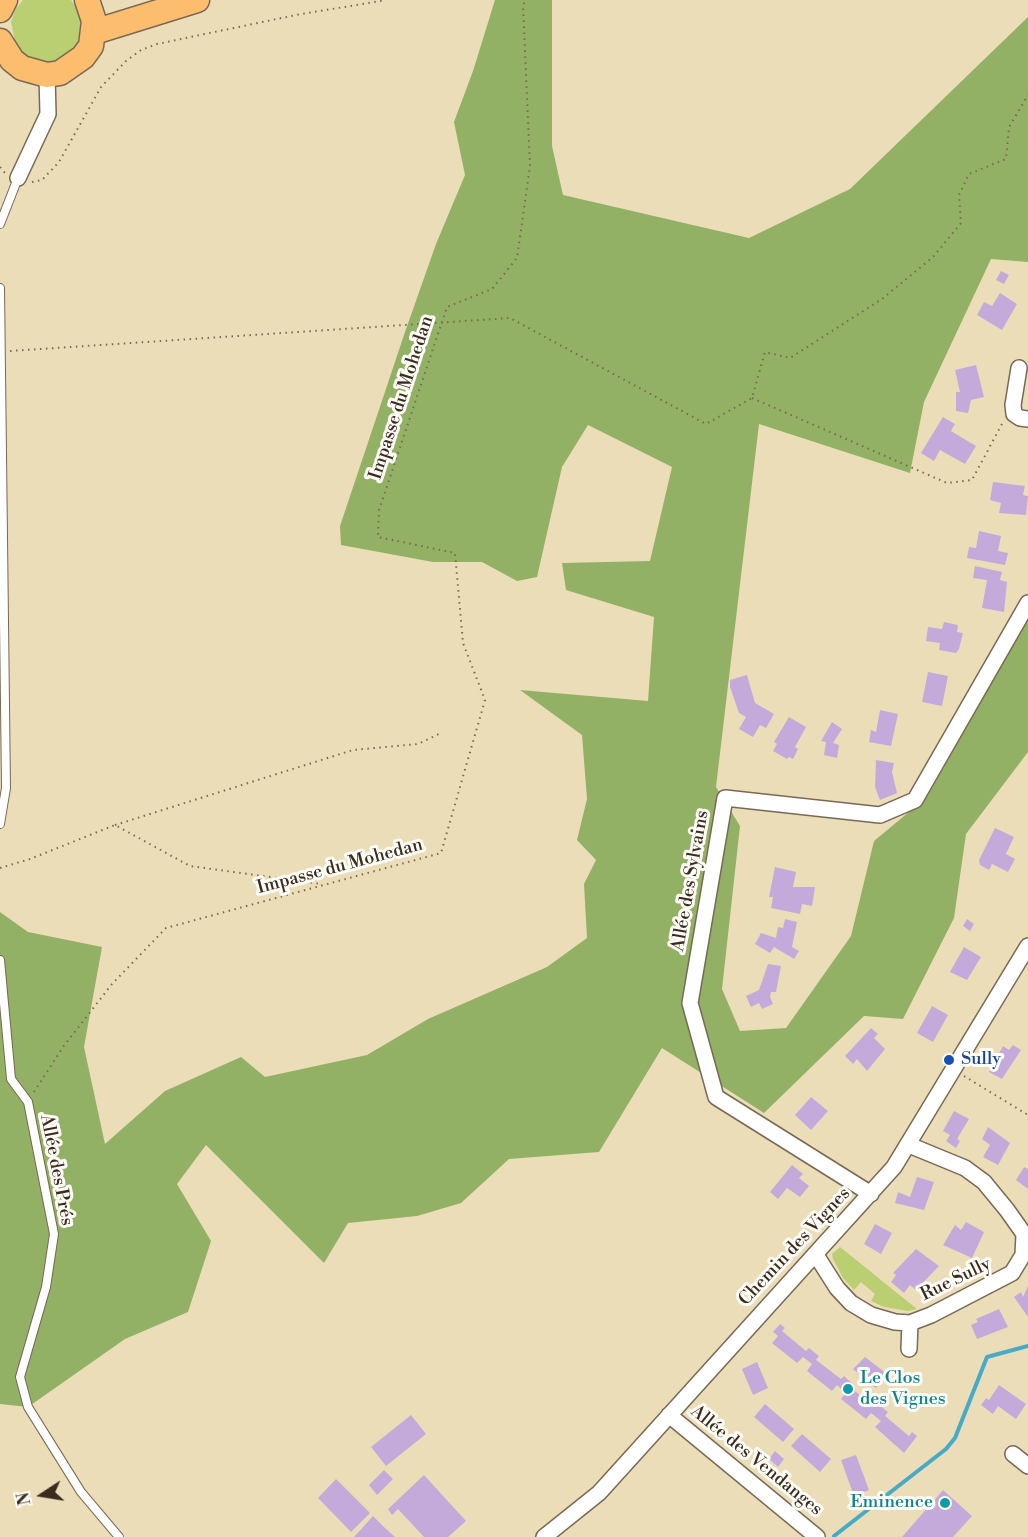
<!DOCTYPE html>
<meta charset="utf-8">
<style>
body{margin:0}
#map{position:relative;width:1028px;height:1537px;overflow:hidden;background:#ecddb9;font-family:"Libre Bodoni",serif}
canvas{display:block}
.north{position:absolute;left:12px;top:1465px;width:60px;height:60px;-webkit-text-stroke:4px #fdfcf7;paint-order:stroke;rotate:258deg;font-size:16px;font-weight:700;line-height:24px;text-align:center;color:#3b2a1e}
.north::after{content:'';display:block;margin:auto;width:21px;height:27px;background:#3b2a1e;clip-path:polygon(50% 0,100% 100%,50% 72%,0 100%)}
</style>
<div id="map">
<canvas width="1028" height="1537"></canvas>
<div class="north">N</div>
</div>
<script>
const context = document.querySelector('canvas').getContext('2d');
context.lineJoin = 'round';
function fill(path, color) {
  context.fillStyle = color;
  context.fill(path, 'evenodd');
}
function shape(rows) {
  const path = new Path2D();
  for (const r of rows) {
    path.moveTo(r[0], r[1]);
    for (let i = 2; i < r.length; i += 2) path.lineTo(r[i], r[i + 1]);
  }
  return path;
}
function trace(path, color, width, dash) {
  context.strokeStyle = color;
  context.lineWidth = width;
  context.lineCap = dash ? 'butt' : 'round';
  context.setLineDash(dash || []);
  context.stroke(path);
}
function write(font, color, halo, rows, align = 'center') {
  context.font = font + ' "Libre Bodoni",serif';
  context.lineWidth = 6;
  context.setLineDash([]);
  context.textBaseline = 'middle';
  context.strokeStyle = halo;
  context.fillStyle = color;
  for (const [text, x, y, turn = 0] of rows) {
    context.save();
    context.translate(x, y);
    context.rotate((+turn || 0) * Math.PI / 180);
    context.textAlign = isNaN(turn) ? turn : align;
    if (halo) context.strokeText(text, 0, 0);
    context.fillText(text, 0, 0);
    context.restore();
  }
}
fill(shape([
 [23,0,71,0,82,16,83,28,75,49,57,62,34,61,24,55,16,46,11,22,15,10],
 [840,1247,917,1309,908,1311,884,1307,871,1301,875,1294,861,1282,854,1290,843,1278,833,1259,832,1254]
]), '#bace72');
fill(shape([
 [495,0,552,0,552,146,563,195,749,238,850,189,1028,17,1028,262,991,259,924,402,910,473,759,424,716,787,740,826,722,989,740,1031,786,1028,851,936,874,841,927,797,1028,619,1028,752,966,834,954,918,903,1019,864,1016,764,1113,662,1048,599,1152,509,1159,461,1203,417,1216,348,1223,324,1263,206,1145,177,1184,211,1241,188,1312,125,1339,28,1407,0,1404,0,912,28,932,102,947,84,1047,105,1144,165,1091,241,1057,265,1077,367,1055,428,1019,547,967,587,938,584,884,596,860,577,840,587,799,582,735,520,690,648,701,654,617,566,590,562,563,650,561,672,467,588,425,562,467,537,577,517,581,482,562,433,562,341,545,340,526,405,332,436,244,465,175,454,122,473,71]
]), '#93b164');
trace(shape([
 [834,1536,946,1449,955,1438,987,1357,1028,1346]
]), '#47aac6', 4);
fill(shape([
 [1001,271,1009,275,1004,284,996,280],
 [1000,293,1017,304,1002,330,977,315,984,302,992,306],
 [976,365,984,397,971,400,968,413,956,411,956,392,960,392,955,370],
 [943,417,955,424,951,431,976,446,965,464,940,450,934,461,921,453],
 [993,482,1025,486,1023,495,1028,496,1026,515,999,513,1001,503,990,500],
 [979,531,1001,536,998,551,1008,553,1005,565,967,558,969,547,976,548],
 [975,566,1002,572,1000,580,1007,582,1004,612,982,608,987,580,973,578],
 [944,622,958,625,957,632,963,633,959,649,956,653,939,650,940,643,926,641,928,627,942,629],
 [928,672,948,676,942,706,922,702],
 [747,675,755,703,774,714,766,728,760,725,753,737,739,729,746,717,739,713,730,687,730,680],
 [880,710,898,714,891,746,869,742,871,730,876,732],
 [789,717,806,727,795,747,798,749,793,759,789,757,787,759,773,751,777,744,774,742],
 [832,722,842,729,833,743,839,745,837,758,824,755,826,742,821,741],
 [876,760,894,763,892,772,897,793,880,800,875,787],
 [995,828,1014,837,1006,854,1015,859,1008,872,992,864,989,870,980,865,979,860],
 [775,867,796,872,793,887,815,887,812,906,802,904,800,914,771,908,773,897,769,897],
 [785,919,797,922,792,947,799,951,794,959,774,947,770,953,755,944,761,933,776,938,778,927,783,928],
 [967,919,974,924,970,931,963,926],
 [964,947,981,957,967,980,950,972],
 [768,964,781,966,776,992,771,992,770,997,773,1004,762,1009,759,1003,751,1007,746,996,759,990],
 [932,1006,948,1015,933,1042,917,1033],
 [871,1028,878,1034,874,1038,885,1049,867,1071,857,1059,853,1064,845,1056],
 [1013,1045,1021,1050,1002,1079,989,1072,1003,1046,1009,1050],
 [811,1097,828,1111,811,1130,795,1115],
 [954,1111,969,1119,957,1139,960,1141,956,1148,946,1141,950,1135,943,1131],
 [988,1127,1010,1143,998,1165,983,1157,990,1145,982,1139],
 [792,1165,803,1174,799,1178,809,1186,800,1197,787,1188,778,1199,770,1192],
 [1024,1167,1028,1169,1028,1189,1016,1180],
 [917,1177,934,1182,924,1210,895,1203,898,1192,910,1197],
 [966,1222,984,1232,972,1258,943,1245,955,1225,961,1230],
 [875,1224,892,1233,881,1254,864,1244],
 [916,1249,939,1266,916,1290,910,1285,904,1293,891,1282,896,1275,893,1273],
 [1028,1286,1028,1317,1014,1297,1021,1292,1023,1297],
 [999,1309,1008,1327,977,1339,971,1325,978,1322,976,1319],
 [780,1324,785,1328,782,1331,806,1351,809,1348,819,1356,816,1360,841,1379,844,1376,853,1384,851,1388,875,1407,878,1404,888,1412,885,1416,909,1436,912,1432,917,1436,904,1453,875,1427,881,1421,871,1413,866,1419,841,1399,846,1393,837,1385,832,1391,807,1371,812,1364,803,1357,797,1363,772,1343,778,1336,773,1332],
 [865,1357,887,1374,876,1388,853,1369],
 [757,1362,768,1388,753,1395,742,1369],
 [999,1385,1026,1404,1016,1419,998,1406,993,1414,981,1405,986,1398,989,1400],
 [765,1404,794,1429,783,1442,754,1417],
 [411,1415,426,1434,386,1466,371,1447],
 [802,1434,831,1459,820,1472,791,1446],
 [775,1451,784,1459,778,1467,769,1459],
 [856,1455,869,1490,854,1496,841,1460],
 [384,1470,393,1479,377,1495,369,1485],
 [424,1475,466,1521,448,1537,424,1537,398,1509,392,1515,388,1509],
 [336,1479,370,1513,351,1532,318,1498],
 [943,1490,972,1516,953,1537,902,1537],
 [373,1516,385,1528,395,1537,354,1537]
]), '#c4aada');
const lane = shape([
 [0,224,18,178],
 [0,288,6,788,0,824],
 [0,960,11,1079,28,1102,54,1234,46,1287,20,1377,28,1407,81,1492,119,1537]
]);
const street = shape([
 [18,178,48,114,47,75],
 [1019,368,1013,405,1014,414,1020,418,1028,419],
 [871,1194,716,1097,690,1003,725,798,880,815,915,800,1028,603],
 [816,1255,837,1288,851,1303,871,1315,895,1322,910,1323,931,1315,1012,1273,1023,1255,1024,1234,1007,1210,984,1182,965,1168,909,1145],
 [909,1349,910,1323],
 [669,1415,817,1537],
 [1013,1454,1028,1466],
 [544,1537,599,1493,894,1167,1028,946]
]);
const primary = shape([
 [0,10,5,0],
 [94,32,197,0],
 [0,41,12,60,22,68,47,75,60,73,83,57,91,46,94,21,87,0]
]);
trace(lane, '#796954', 10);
trace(street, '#796954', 18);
trace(primary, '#796954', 27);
trace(shape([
 [0,167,5,173],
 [32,182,42,180,59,162,101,87,126,61,141,50,157,44,296,15,386,0],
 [10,351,510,318,706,424,752,398,765,352,790,358,882,299,933,257,961,223,959,195,969,174,1006,159,1009,127,1028,95],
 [752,398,947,483,972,480,1003,422],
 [115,825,353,750,418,744,441,733],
 [0,868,30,859,115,825,190,866,321,884],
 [964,1076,1028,1115],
 [34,1092,63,1047,112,984,166,928,441,853,485,700,463,643,455,553,378,537,379,510,447,307,492,289,517,258,530,166,523,5,526,0]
]), '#796954', 2, [1.5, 4.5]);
trace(lane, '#fff', 8);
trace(street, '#fff', 15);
trace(primary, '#fcbd6f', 24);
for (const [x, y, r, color] of [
 [949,1060,6,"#1a4fb4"],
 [848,1389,6,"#0f9aa8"],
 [945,1503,6,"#0f9aa8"]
]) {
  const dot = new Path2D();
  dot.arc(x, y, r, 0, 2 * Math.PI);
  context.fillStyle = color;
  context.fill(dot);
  trace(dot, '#fdfcf7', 2);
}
write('18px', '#3b2a1e', '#fdfcf7', [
 ["Impasse du Mohedan",402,398,-72],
 ["Impasse du Mohedan",340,867,-15],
 ["Allée des Sylvains",691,881,-80],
 ["Allée des Prés",56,1170,79],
 ["Chemin des Vignes",795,1247,-47],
 ["Rue Sully",956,1280,-26],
 ["Allée des Vendanges",756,1461,39]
]);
write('18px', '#164399', '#fdfcf7', [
 ["Sully",961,1060]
], 'left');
write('18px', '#0d838f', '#fdfcf7', [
 ["Le Clos",860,1379],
 ["des Vignes",860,1400],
 ["Eminence",933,1503,"right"]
], 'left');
</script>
